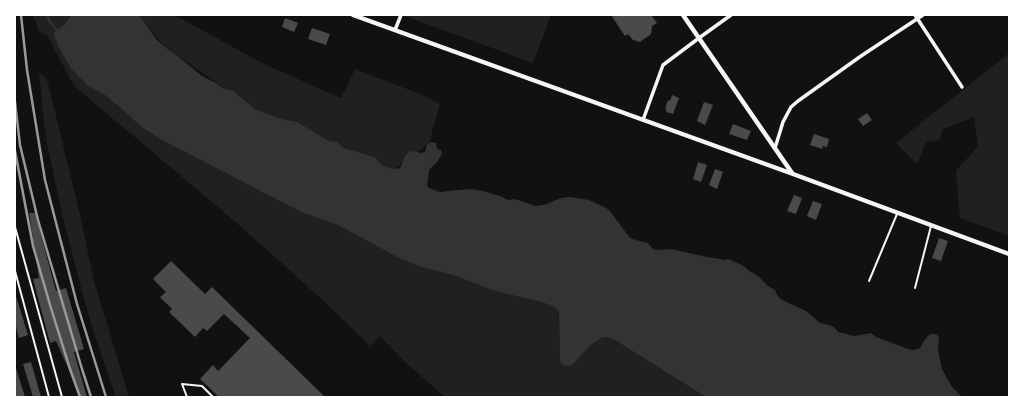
<!DOCTYPE html>
<style>
body{margin:0}
#map{position:relative;width:1024px;height:412px;overflow:hidden;background:#111;font-family:"Asap Condensed",sans-serif}
canvas{display:block}
.frame{position:absolute;inset:0;border:16px solid #fff;pointer-events:none}
</style>
<div id="map">
<canvas width="1024" height="412"></canvas>
<div class="frame"></div>
</div>
<script>
const context = document.querySelector('canvas').getContext('2d');
context.lineJoin = 'round';
function fill(path, color) {
  context.fillStyle = color;
  context.fill(path, 'evenodd');
}
function shape(rows) {
  const path = new Path2D();
  for (const r of rows) {
    path.moveTo(r[0], r[1]);
    for (let i = 2; i < r.length; i += 2) path.lineTo(r[i], r[i + 1]);
  }
  return path;
}
function trace(path, color, width, dash) {
  context.strokeStyle = color;
  context.lineWidth = width;
  context.lineCap = dash ? 'butt' : 'round';
  context.setLineDash(dash || []);
  context.stroke(path);
}
fill(shape([
 [33,15,71,15,65,24,53,33,58,46,71,69,88,86,105,95,123,110,140,126,158,138,301,212,338,225,397,257,418,266,456,276,495,291,541,302,553,306,558,309,559,316,560,360,566,365,570,365,574,363,592,344,601,338,606,337,613,339,626,347,706,397,445,397,405,362,380,336,370,346,331,308,273,255,225,213,74,86,47,35,39,32],
 [138,15,174,15,268,66,341,98,355,69,420,94,440,104,429,143,394,169,255,109,166,48],
 [402,15,551,15,533,63],
 [1009,53,1009,236,960,218,956,171,978,146,974,117,943,129,940,140,926,142,917,164,896,143],
 [39,72,47,79,80,215,94,281,129,397,116,397,93,330,84,299,63,218,48,148,44,124]
]), '#202020');
fill(shape([
 [71,15,139,15,157,40,166,48,180,58,202,76,216,83,223,88,233,91,255,109,281,119,297,122,322,137,330,141,337,142,344,148,374,157,381,164,391,168,394,169,400,168,405,156,409,152,412,151,421,153,425,152,427,144,432,142,435,143,436,143,437,149,441,150,442,154,437,162,429,170,427,185,429,188,437,191,440,192,448,191,470,189,483,191,500,196,506,199,509,200,515,199,536,206,544,205,561,198,568,197,577,198,589,200,606,208,610,211,630,238,643,242,648,243,653,249,658,250,671,249,712,258,715,258,724,260,728,259,744,266,748,270,758,276,768,286,775,290,777,295,782,300,806,311,820,323,829,325,835,328,838,332,854,336,871,333,876,337,908,349,914,350,920,348,925,339,930,334,936,334,938,336,939,338,938,350,942,369,952,387,962,397,706,397,626,347,613,339,606,337,601,338,592,344,574,363,570,366,563,365,561,363,560,360,559,312,557,309,553,306,541,302,495,291,456,276,418,266,397,257,338,225,301,212,158,138,140,126,123,110,105,95,88,86,71,69,58,46,53,33,65,24]
]), '#333');
trace(shape([
 [47,15,50,22,58,31]
]), '#333', 2.5);
fill(shape([
 [611,15,651,15,657,23,652,26,651,34,640,42,633,40,628,34,625,36],
 [285,18,298,23,294,32,282,27],
 [312,28,330,34,326,45,308,39],
 [672,95,679,98,673,114,666,112,666,109,665,109,668,100,670,101],
 [704,102,713,105,705,125,697,121],
 [867,113,872,120,863,126,858,119],
 [733,124,751,131,747,140,729,134],
 [814,134,829,139,827,147,823,146,822,149,810,145],
 [698,162,707,165,701,182,693,179],
 [715,169,723,172,717,189,709,185],
 [794,195,802,198,796,214,787,211],
 [813,201,822,204,816,220,807,216],
 [29,213,35,213,56,291,66,288,84,349,74,352,87,397,81,397,56,341,50,343,33,279,39,278],
 [939,238,948,241,941,261,932,258],
 [171,261,205,294,212,287,325,397,219,397,200,379,213,365,218,371,250,338,224,314,207,331,203,328,195,337,169,312,172,309,160,297,166,292,153,279],
 [15,293,28,335,19,338,15,324],
 [31,362,41,397,33,397,23,364],
 [15,365,25,397,15,397]
]), '#4a4a4a');
trace(shape([
 [15,227,62,397],
 [15,271,49,397],
 [869,281,897,214],
 [915,288,931,226],
 [187,397,182,384,202,386,213,397]
]), '#f5f5f5', 2);
trace(shape([
 [915,15,962,87],
 [395,30,401,15],
 [643,120,663,65,699,38,731,15],
 [775,148,783,122,791,107,798,101,861,56,923,15]
]), '#f5f5f5', 3.5);
trace(shape([
 [353,15,793,174,1009,254],
 [683,15,792,173]
]), '#f5f5f5', 4.5);
trace(shape([
 [21,15,27,70,45,180,77,304,106,397],
 [15,102,20,145,38,220,82,369,91,397],
 [15,151,33,246,50,305,70,369,80,397]
]), '#9a9a9a', 2.5);
</script>
